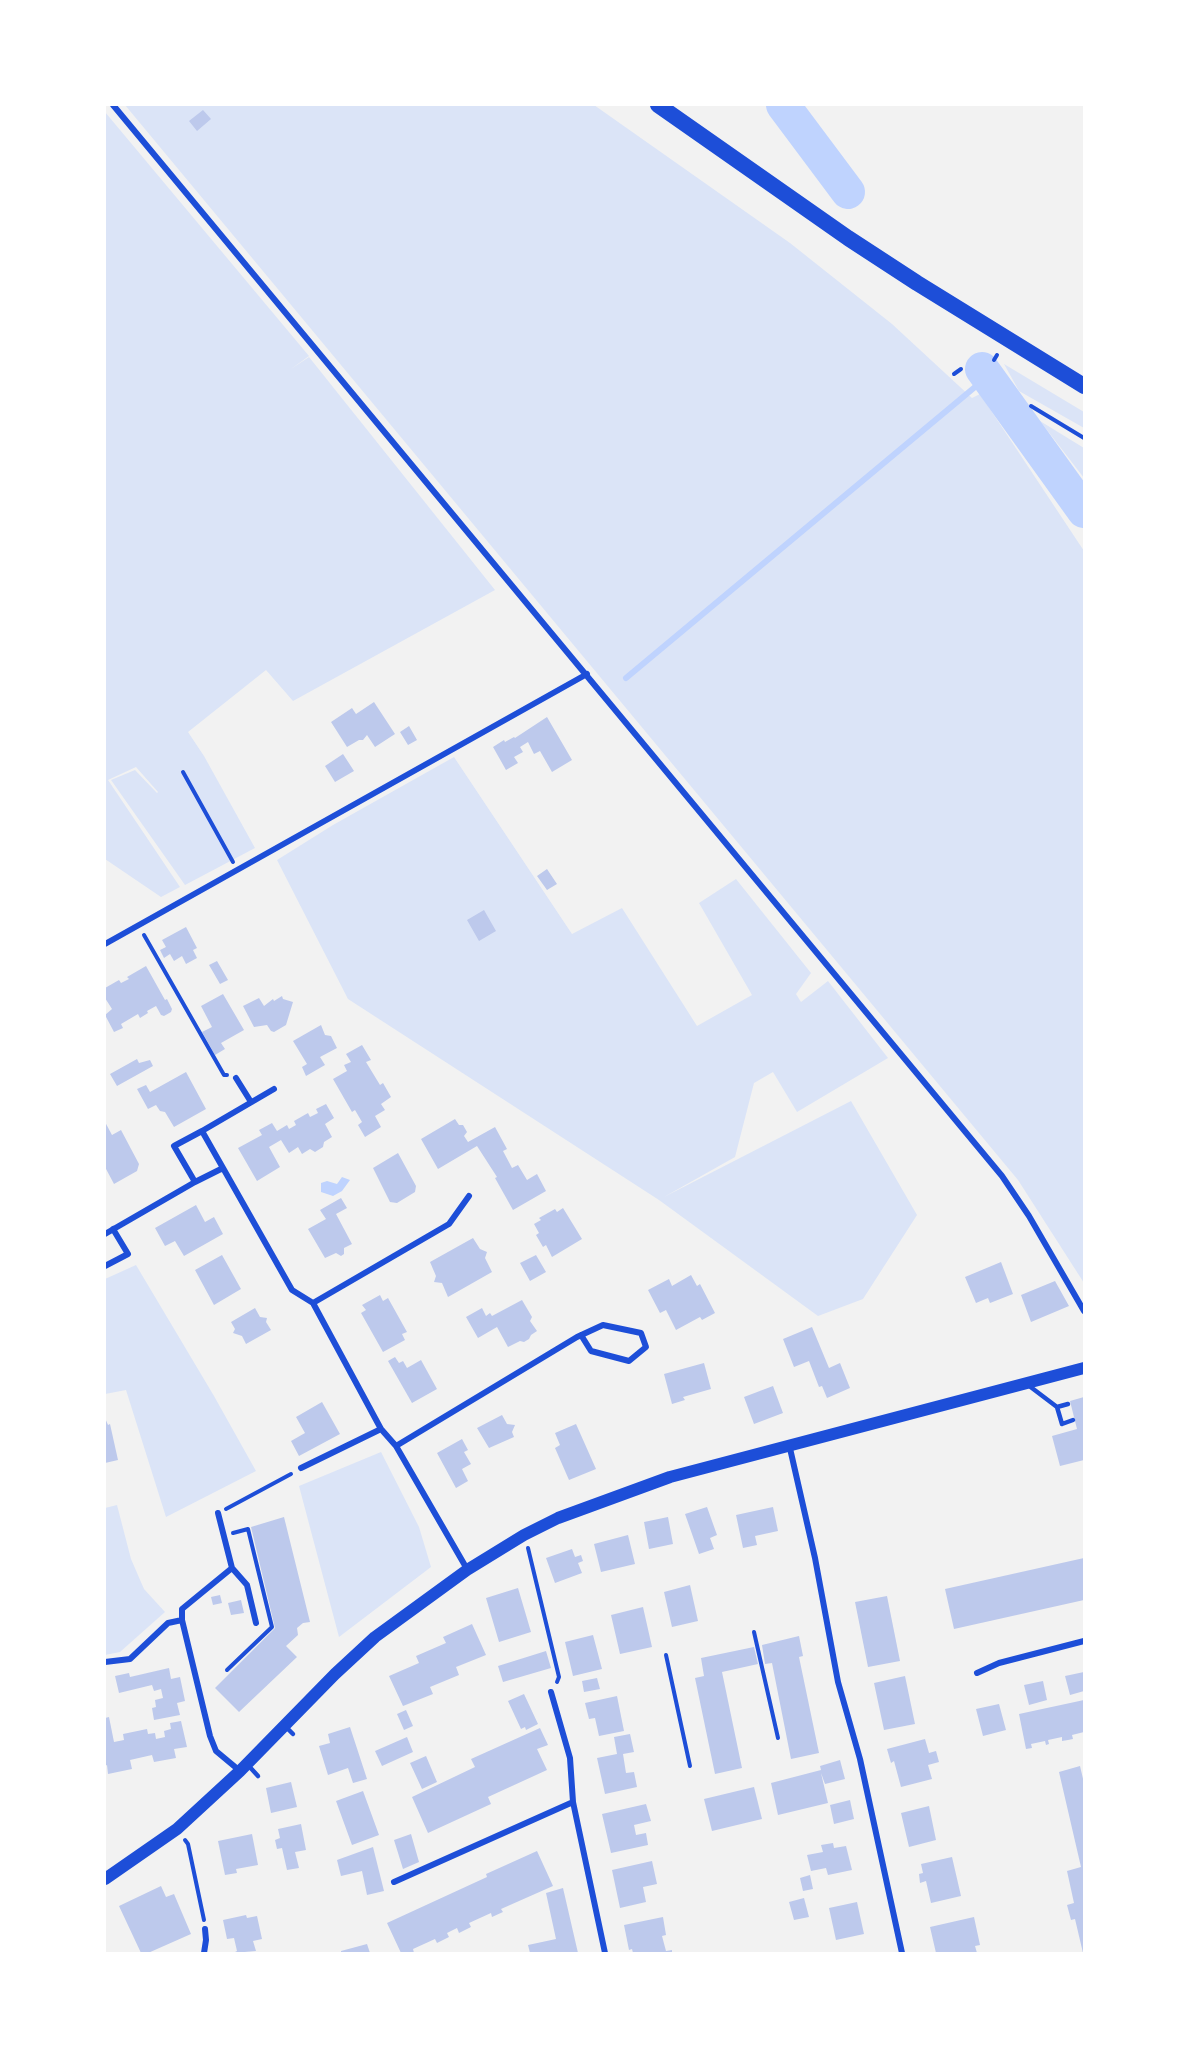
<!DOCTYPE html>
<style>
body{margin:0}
#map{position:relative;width:1189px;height:2058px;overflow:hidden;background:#f2f2f2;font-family:"PT Sans",sans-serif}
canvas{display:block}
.frame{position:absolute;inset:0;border:106px solid #fff;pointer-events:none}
</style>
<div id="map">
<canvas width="1189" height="2058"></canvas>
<div class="frame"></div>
</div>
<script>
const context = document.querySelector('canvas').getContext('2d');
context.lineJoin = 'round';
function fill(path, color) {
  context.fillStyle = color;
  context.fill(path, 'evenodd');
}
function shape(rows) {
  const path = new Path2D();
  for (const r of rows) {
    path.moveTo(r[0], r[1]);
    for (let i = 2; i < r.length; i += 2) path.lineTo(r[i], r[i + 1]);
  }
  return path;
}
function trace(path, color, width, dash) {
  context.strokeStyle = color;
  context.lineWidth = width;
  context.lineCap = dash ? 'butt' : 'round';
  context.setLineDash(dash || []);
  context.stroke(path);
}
fill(shape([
 [125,105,594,105,790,243,892,324,972,398,980,394,1084,551,1084,1283,1018,1180],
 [105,112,309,356,291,369,309,357,495,590,293,701,266,670,188,732,204,756,255,848,185,885,111,780,135,770,157,793,158,792,136,767,108,780,180,887,161,897,105,859],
 [1004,364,1084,412,1084,428,1019,391],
 [1040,421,1084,448,1084,478],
 [454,757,572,934,622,908,697,1026,752,995,699,903,736,879,811,973,796,994,801,1002,828,981,888,1058,797,1112,773,1072,754,1083,735,1157,664,1197,851,1101,917,1215,863,1299,818,1316,659,1200,348,999,277,860,333,825],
 [136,1265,214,1396,256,1471,166,1517,126,1390,105,1394,105,1279],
 [381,1452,419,1527,431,1567,339,1637,299,1486],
 [117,1505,131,1559,144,1589,165,1612,120,1652,105,1655,105,1508]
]), '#dbe4f7');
fill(shape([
 [342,1177,350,1180,342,1191,333,1196,321,1192,321,1183,327,1181,337,1184]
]), '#bfd3fe');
trace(shape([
 [626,678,987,377]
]), '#bfd3fe', 6);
trace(shape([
 [783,105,848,192],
 [982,369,1084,511]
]), '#bfd3fe', 34);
fill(shape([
 [203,110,211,119,197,131,189,121],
 [374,702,395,734,375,747,367,735,363,740,359,740,347,747,331,722,352,708,356,714],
 [547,717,572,760,552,772,540,751,534,754,528,742,520,747,523,752,514,757,518,763,506,770,493,747,504,740,505,742,514,737,515,738],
 [409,726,417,740,408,745,400,732],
 [343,754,354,771,335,782,325,766],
 [547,869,557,884,547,890,537,876],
 [484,910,496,931,479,941,467,920],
 [186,927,197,948,193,950,197,958,186,964,182,956,174,961,170,954,164,958,160,950,166,947,162,940],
 [217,961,228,980,220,984,209,965],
 [146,966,165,1000,167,999,172,1009,171,1012,164,1016,161,1015,156,1006,147,1011,148,1013,140,1018,138,1014,121,1024,123,1028,114,1032,105,1015,112,1009,105,998,105,988,119,980,121,983,129,979,127,977],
 [223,994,244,1030,221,1043,225,1049,215,1055,202,1032,212,1027,201,1006],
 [282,996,283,999,293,1002,286,1025,274,1032,271,1031,267,1025,254,1027,243,1006,259,998,264,1006,273,999,274,1001],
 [321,1025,325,1035,331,1036,337,1048,320,1057,325,1065,306,1076,302,1067,307,1064,293,1041],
 [362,1045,371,1060,366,1062,380,1085,383,1083,391,1097,381,1104,385,1110,375,1116,381,1127,365,1137,358,1125,362,1122,355,1110,352,1112,333,1079,347,1071,344,1065,351,1062,346,1054],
 [137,1059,139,1063,150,1060,153,1066,117,1086,110,1074],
 [186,1072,206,1109,174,1127,165,1112,160,1111,156,1105,148,1109,137,1089,146,1085,150,1092],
 [326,1104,334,1118,325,1124,332,1137,324,1142,323,1147,315,1152,310,1149,302,1154,298,1147,289,1153,281,1140,269,1147,280,1167,257,1181,238,1148,262,1135,259,1130,272,1123,277,1131,287,1125,289,1129,296,1125,294,1121,308,1113,310,1117,318,1113,316,1109],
 [455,1119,459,1125,463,1125,467,1132,464,1136,468,1142,495,1127,507,1149,503,1151,512,1168,518,1165,527,1180,537,1174,546,1191,513,1210,495,1178,497,1177,477,1146,438,1169,421,1139],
 [105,1122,112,1135,121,1130,139,1164,137,1171,114,1184,105,1167],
 [398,1153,416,1186,415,1192,397,1203,390,1202,373,1168],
 [341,1198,347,1208,336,1214,352,1244,344,1248,344,1254,341,1256,336,1253,325,1258,308,1229,326,1219,320,1210],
 [196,1205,205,1222,214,1217,223,1234,184,1256,175,1241,165,1246,155,1228],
 [563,1208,582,1239,552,1257,546,1245,543,1247,536,1235,539,1233,534,1224,541,1220,539,1218,555,1209,557,1212],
 [473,1238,480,1249,487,1252,485,1258,492,1272,448,1297,442,1283,434,1282,436,1276,430,1262],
 [222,1255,241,1289,214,1305,195,1270],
 [536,1255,546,1272,530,1281,520,1263],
 [1001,1262,1013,1294,990,1303,988,1298,976,1303,965,1277],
 [691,1275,697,1286,700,1284,715,1313,702,1320,700,1317,676,1330,666,1310,660,1313,648,1290,669,1279,672,1286],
 [1055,1281,1069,1306,1031,1322,1021,1295],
 [380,1295,383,1301,388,1298,407,1332,402,1334,405,1340,383,1352,361,1313,366,1310,362,1305],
 [522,1300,532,1317,530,1321,537,1331,531,1335,529,1339,524,1342,520,1341,508,1347,497,1327,478,1338,466,1317,482,1308,486,1316,490,1313,492,1316],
 [255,1308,260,1317,267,1318,266,1322,271,1330,246,1344,242,1336,233,1333,235,1329,231,1322],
 [812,1327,829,1368,840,1363,850,1388,827,1398,822,1386,819,1387,809,1361,794,1367,783,1339],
 [395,1357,399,1363,403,1361,407,1368,421,1360,437,1389,412,1403,388,1361],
 [704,1363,711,1389,683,1397,685,1400,672,1404,664,1374],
 [773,1386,783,1413,754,1424,744,1397],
 [1084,1397,1084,1460,1060,1466,1052,1436,1077,1429,1070,1401],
 [322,1402,340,1434,299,1456,291,1441,305,1433,296,1417],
 [502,1415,507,1424,515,1425,512,1432,514,1437,489,1448,477,1428],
 [105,1418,108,1425,110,1424,118,1460,105,1463],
 [576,1424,596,1469,569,1480,555,1448,560,1445,555,1433],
 [462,1439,468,1450,464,1452,471,1464,462,1469,468,1481,456,1488,437,1453],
 [707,1507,717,1535,710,1538,714,1549,699,1554,685,1514],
 [773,1507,778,1531,755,1536,757,1545,743,1548,736,1515],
 [284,1517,310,1622,303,1623,297,1628,298,1635,286,1646,297,1657,239,1712,215,1688,275,1628,251,1527],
 [668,1517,673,1544,649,1549,644,1522],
 [628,1535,635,1564,601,1572,594,1544],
 [572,1549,575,1557,581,1555,583,1561,578,1563,582,1573,555,1583,546,1558],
 [1084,1558,1084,1600,954,1629,945,1589],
 [690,1585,698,1621,672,1627,664,1592],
 [518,1588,531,1632,499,1642,486,1598],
 [220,1595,222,1603,213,1605,211,1597],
 [887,1596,900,1661,868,1667,855,1602],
 [241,1600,244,1613,231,1615,228,1603],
 [643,1607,652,1647,620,1654,611,1615],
 [472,1624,486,1655,456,1667,459,1675,430,1687,433,1694,403,1706,389,1676,419,1663,416,1656,446,1643,443,1637],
 [593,1635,602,1669,573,1676,565,1642],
 [799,1636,803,1656,799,1657,819,1753,791,1759,772,1663,765,1664,762,1645],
 [754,1647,758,1664,722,1672,742,1768,715,1774,695,1678,704,1676,701,1658],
 [546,1651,551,1668,503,1682,498,1666],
 [169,1668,171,1679,180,1677,185,1701,177,1703,180,1715,154,1720,152,1708,156,1707,155,1700,163,1698,161,1689,154,1691,152,1685,119,1693,115,1676,129,1673,130,1677],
 [1084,1672,1084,1691,1070,1695,1065,1676],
 [905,1676,915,1724,884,1730,874,1683],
 [597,1678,600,1689,584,1692,582,1681],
 [1043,1681,1047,1700,1029,1705,1024,1685],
 [524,1694,538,1724,526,1730,525,1727,521,1729,508,1701],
 [617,1696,624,1731,599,1736,595,1718,589,1719,585,1703],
 [1084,1700,1084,1732,1072,1735,1073,1739,1068,1740,1062,1741,1062,1737,1048,1740,1049,1744,1046,1745,1045,1741,1031,1744,1032,1748,1026,1749,1019,1714],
 [999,1704,1006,1730,983,1736,976,1709],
 [406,1710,413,1726,404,1730,397,1714],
 [109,1717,114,1742,124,1740,123,1734,147,1729,148,1734,155,1733,156,1739,165,1737,164,1731,171,1729,170,1723,181,1721,187,1747,174,1749,176,1758,154,1762,152,1755,130,1760,132,1769,108,1774,107,1765,105,1766,105,1718],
 [350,1727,367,1779,353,1783,348,1768,328,1775,319,1746,330,1743,328,1734],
 [540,1728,548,1745,537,1749,547,1770,488,1797,491,1804,428,1833,412,1797,475,1767,471,1759],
 [630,1734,634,1752,623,1754,626,1773,634,1772,637,1787,605,1794,597,1758,617,1754,614,1737],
 [407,1737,413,1752,382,1766,375,1751],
 [925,1739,929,1753,936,1751,939,1762,928,1765,932,1779,901,1787,894,1761,891,1763,887,1749],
 [426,1756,437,1782,422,1789,410,1763],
 [840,1760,845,1779,825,1784,821,1773,828,1803,778,1815,771,1783,821,1770,820,1766],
 [1080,1766,1084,1783,1083,1953,1075,1919,1071,1920,1067,1905,1074,1903,1067,1871,1081,1867,1059,1772],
 [291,1782,297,1807,271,1813,266,1788],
 [754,1787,762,1819,712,1831,704,1799],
 [363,1791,379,1835,352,1845,336,1801],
 [850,1800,854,1819,834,1824,830,1805],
 [646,1804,651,1821,634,1825,636,1835,646,1833,648,1845,611,1853,602,1814],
 [929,1806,936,1840,909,1847,901,1813],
 [301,1824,306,1850,295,1852,299,1868,287,1870,282,1848,277,1849,275,1840,280,1838,278,1829],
 [252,1834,258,1865,236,1869,237,1873,225,1875,218,1841],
 [411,1834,419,1862,403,1869,394,1840],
 [833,1843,834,1848,846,1846,852,1870,828,1875,826,1868,811,1871,807,1855,823,1852,821,1845],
 [373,1847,384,1891,367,1895,362,1871,341,1876,337,1860],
 [537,1851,553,1886,501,1909,503,1912,492,1917,491,1913,469,1923,471,1927,459,1933,457,1928,447,1933,449,1937,437,1943,435,1939,413,1949,414,1953,401,1953,387,1923,487,1877,486,1874],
 [952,1857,961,1896,931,1903,926,1881,920,1883,919,1874,923,1873,921,1864],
 [652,1861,657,1884,643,1887,646,1902,620,1908,612,1870],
 [810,1875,813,1889,803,1891,800,1878],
 [161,1886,166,1897,174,1894,191,1934,148,1953,141,1953,119,1906],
 [563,1888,578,1953,530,1953,528,1945,556,1939,546,1893],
 [804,1898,809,1917,794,1920,789,1902],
 [857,1902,864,1934,836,1940,829,1908],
 [246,1915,247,1918,257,1916,262,1939,253,1941,256,1951,233,1953,237,1951,234,1938,227,1939,223,1920],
 [663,1917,666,1935,662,1936,666,1951,672,1950,672,1953,633,1953,632,1949,629,1950,624,1925],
 [974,1917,980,1945,975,1946,977,1953,936,1953,930,1927],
 [367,1944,370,1953,341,1953,341,1951]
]), '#bdc9ec');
trace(shape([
 [994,360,997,355],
 [954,374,961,369],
 [1031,406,1084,438],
 [183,772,233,862],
 [144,935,224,1075,227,1075],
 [226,1509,291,1474],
 [528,1548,559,1677,557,1682],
 [754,1632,778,1738],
 [666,1655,690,1766],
 [227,1670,272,1627,248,1529,233,1533],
 [185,1840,188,1844,204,1920]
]), '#1d4ed8', 4);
trace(shape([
 [1028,1385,1057,1407,1068,1404],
 [1057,1407,1062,1424,1073,1420],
 [286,1727,293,1734],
 [247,1764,258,1776]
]), '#1d4ed8', 4.5);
trace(shape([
 [113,105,1002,1176,1029,1216,1084,1311],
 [105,944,587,674],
 [236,1078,251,1102],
 [223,1168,292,1290,313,1303,381,1429,396,1446,467,1569],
 [195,1182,174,1146,202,1131],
 [105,1234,195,1182,223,1168,202,1131,274,1089],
 [105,1266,128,1254,113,1229],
 [313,1303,449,1224,469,1196],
 [789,1444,815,1558,838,1682,860,1759,902,1953],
 [396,1446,577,1337,603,1325,641,1333,646,1347,629,1361,591,1351,581,1335],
 [301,1468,381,1429],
 [218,1513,232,1568,247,1585,256,1623],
 [232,1568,182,1609,182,1620,210,1736,216,1751,240,1771],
 [105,1662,130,1659,168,1623,182,1620],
 [977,1673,999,1663,1084,1641],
 [551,1692,570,1758,573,1802,605,1953],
 [394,1882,573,1802],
 [204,1953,206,1940,205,1929]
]), '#1d4ed8', 6);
trace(shape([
 [105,1879,177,1829,240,1771,335,1674,375,1637,467,1570,524,1535,558,1518,670,1477,1084,1368]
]), '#1d4ed8', 12);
trace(shape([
 [658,105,848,238,917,283,1084,386]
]), '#1d4ed8', 16);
</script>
